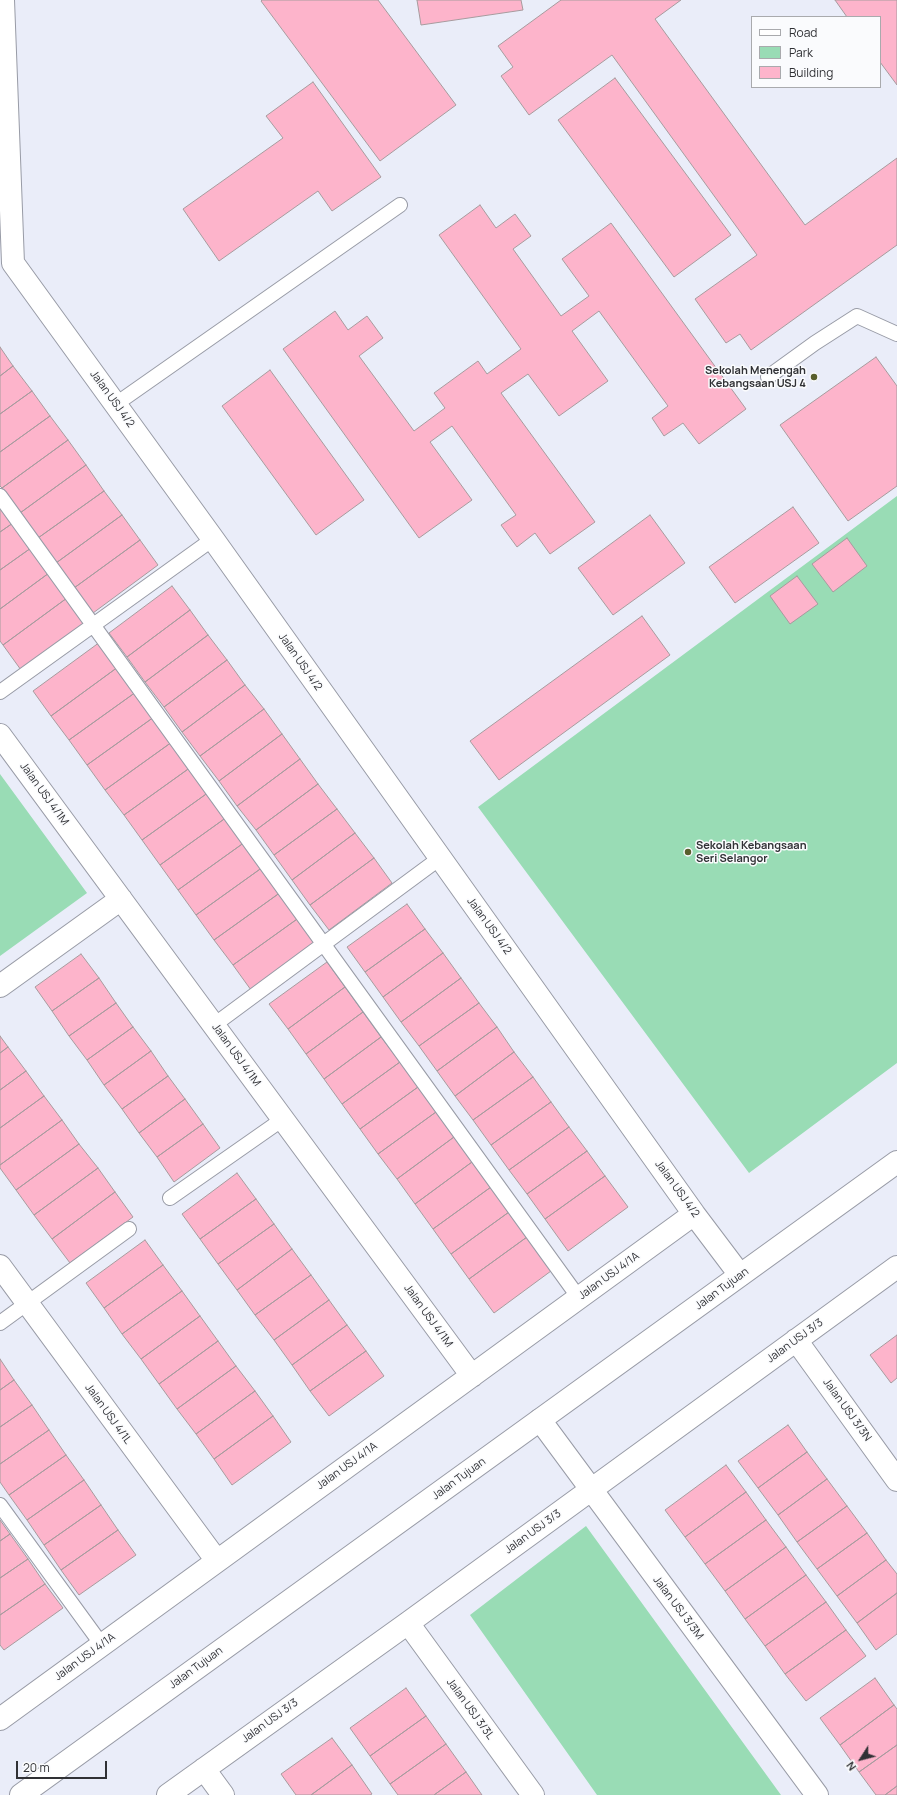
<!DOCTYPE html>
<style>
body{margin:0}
#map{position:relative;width:897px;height:1795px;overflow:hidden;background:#eaedf9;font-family:Manrope,sans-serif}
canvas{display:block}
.legend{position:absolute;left:751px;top:16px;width:130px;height:72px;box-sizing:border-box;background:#fafbfd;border:1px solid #a9aaad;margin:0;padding:5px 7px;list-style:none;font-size:12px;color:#303135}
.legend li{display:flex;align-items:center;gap:8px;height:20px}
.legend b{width:20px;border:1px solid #a9aaad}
.north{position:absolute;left:841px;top:1739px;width:40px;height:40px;-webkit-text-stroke:3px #fafbfd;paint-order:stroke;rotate:234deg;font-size:11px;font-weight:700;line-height:16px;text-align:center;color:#303135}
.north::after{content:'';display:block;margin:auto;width:14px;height:18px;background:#303135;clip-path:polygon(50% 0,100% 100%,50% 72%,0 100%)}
.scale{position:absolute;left:16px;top:1761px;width:91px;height:18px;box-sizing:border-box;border:2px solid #303135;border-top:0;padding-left:5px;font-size:12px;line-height:14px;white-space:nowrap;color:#303135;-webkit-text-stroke:3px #fafbfd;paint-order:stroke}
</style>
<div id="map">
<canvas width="897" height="1795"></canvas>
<ul class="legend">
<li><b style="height:5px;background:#fff"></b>Road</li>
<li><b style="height:11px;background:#99dcb5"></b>Park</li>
<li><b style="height:11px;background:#fdb4cb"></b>Building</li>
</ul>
<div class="north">N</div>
<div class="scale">20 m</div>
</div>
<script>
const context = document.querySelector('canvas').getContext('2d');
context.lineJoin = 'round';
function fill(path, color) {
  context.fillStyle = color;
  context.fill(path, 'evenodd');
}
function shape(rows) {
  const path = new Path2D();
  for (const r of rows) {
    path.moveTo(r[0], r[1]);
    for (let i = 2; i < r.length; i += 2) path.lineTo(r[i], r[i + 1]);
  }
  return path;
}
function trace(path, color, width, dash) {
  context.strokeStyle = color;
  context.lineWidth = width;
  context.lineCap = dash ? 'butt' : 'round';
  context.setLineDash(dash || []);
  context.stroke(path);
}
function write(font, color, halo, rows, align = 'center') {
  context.font = font + ' Manrope,sans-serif';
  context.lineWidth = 3;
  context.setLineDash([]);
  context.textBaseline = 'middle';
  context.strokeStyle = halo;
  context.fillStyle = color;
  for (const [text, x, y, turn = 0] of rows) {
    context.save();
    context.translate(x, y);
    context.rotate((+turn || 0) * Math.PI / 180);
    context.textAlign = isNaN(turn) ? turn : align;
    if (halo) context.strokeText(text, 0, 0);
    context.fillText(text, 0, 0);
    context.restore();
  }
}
fill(shape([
 [897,496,897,1063,749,1173,478,807],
 [0,774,87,893,0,956],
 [586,1526,781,1795,597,1795,470,1615]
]), '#99dcb5');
const building = shape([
 [262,0,378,0,456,105,380,161,261,1,262,0],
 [417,0,521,0,523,10,421,25,417,0],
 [561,0,681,0,655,19,805,225,897,158,897,245,751,350,740,334,726,343,695,299,757,255,612,55,529,115,501,76,513,67,498,46,561,0],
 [835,0,897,0,897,85,880,62,880,17,847,17,835,0],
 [615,78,731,235,674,277,558,120,615,78],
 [313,82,381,177,332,211,318,191,219,261,183,209,283,138,266,116,313,82],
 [480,205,496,228,515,214,531,236,513,249,561,316,589,296,562,259,611,223,746,409,699,444,683,423,664,436,652,418,668,406,599,311,572,331,608,381,559,416,528,374,501,393,595,522,550,554,535,533,517,547,501,525,516,515,452,426,430,442,472,500,419,538,283,349,335,311,348,330,367,316,383,338,359,356,414,431,445,408,434,393,478,361,487,374,521,349,439,235,480,205],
 [0,347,13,366,0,376,0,347],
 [876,357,897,386,897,486,848,521,780,425,876,357],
 [13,366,32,391,0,414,0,376,13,366],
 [270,370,364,500,316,535,222,406,270,370],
 [32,391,50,416,0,452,0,414,32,391],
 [50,416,68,440,2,488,0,486,0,452,50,416],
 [68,440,86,465,20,513,2,488,68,440],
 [86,465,104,491,38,538,20,513,86,465],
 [104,491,122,515,56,563,38,538,104,491],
 [0,505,13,523,0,532,0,505],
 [793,507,819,543,735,603,709,567,793,507],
 [122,515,140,540,74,588,56,563,122,515],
 [650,515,685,563,613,615,578,568,650,515],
 [13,523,31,548,0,570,0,532,13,523],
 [847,538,867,566,833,592,812,564,847,538],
 [140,540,158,565,93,613,74,588,140,540],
 [31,548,49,573,0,609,0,570,31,548],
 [49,573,67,598,3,645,0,641,0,609,49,573],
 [797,576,818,604,790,624,770,596,797,576],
 [172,586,190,610,127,657,109,633,172,586],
 [67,598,86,623,21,670,3,645,67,598],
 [190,610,208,635,145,682,127,657,190,610],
 [642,616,670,655,499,780,470,741,642,616],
 [208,635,227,660,164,707,145,682,208,635],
 [100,642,118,667,51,716,33,691,100,642],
 [227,660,245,685,182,732,164,707,227,660],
 [118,667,136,692,69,740,51,716,118,667],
 [245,685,264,709,200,756,182,732,245,685],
 [136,692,154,717,87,765,69,740,136,692],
 [264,709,282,734,219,781,200,756,264,709],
 [154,717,172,742,105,790,87,765,154,717],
 [282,734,300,759,237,806,219,781,282,734],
 [172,742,191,767,124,815,105,790,172,742],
 [300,759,318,784,256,830,237,806,300,759],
 [191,767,209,792,142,840,124,815,191,767],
 [318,784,337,809,274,855,256,830,318,784],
 [209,792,227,817,160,865,142,840,209,792],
 [337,809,355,833,292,880,274,855,337,809],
 [227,817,245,842,178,890,160,865,227,817],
 [355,833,374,858,310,905,292,880,355,833],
 [245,842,263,867,196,915,178,890,245,842],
 [374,858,392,883,329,930,310,905,374,858],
 [263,867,281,892,214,940,196,915,263,867],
 [281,892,300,917,233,965,214,940,281,892],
 [407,904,425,929,365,972,347,947,407,904],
 [300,917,318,942,251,990,233,965,300,917],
 [425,929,443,953,383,997,365,972,425,929],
 [443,953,461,978,401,1022,383,997,443,953],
 [81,954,99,978,52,1011,35,987,81,954],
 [327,962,345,987,288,1029,269,1004,327,962],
 [99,978,116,1003,69,1036,52,1011,99,978],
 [461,978,479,1003,419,1046,401,1022,461,978],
 [345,987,363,1012,306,1054,288,1029,345,987],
 [116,1003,133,1027,87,1060,69,1036,116,1003],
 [479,1003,497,1027,437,1071,419,1046,479,1003],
 [363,1012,381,1037,324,1079,306,1054,363,1012],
 [133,1027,151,1051,104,1085,87,1060,133,1027],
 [497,1027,514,1052,455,1096,437,1071,497,1027],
 [0,1036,8,1047,0,1053,0,1036],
 [381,1037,400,1062,342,1104,324,1079,381,1037],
 [8,1047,26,1071,0,1090,0,1053,8,1047],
 [151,1051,168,1076,122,1109,104,1085,151,1051],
 [514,1052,533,1077,473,1120,455,1096,514,1052],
 [400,1062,418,1087,360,1129,342,1104,400,1062],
 [26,1071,44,1096,0,1128,0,1090,26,1071],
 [168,1076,185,1099,139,1133,122,1109,168,1076],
 [533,1077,551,1102,491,1145,473,1120,533,1077],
 [418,1087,436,1112,378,1154,360,1129,418,1087],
 [44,1096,62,1120,0,1165,0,1128,44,1096],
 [185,1099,203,1124,157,1157,139,1133,185,1099],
 [551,1102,569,1127,509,1170,491,1145,551,1102],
 [436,1112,454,1137,397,1179,378,1154,436,1112],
 [62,1120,79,1144,16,1190,0,1168,0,1165,62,1120],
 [203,1124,220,1148,174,1182,157,1157,203,1124],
 [569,1127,587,1151,527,1194,509,1170,569,1127],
 [454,1137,472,1162,415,1204,397,1179,454,1137],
 [79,1144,98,1168,34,1215,16,1190,79,1144],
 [587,1151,605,1176,545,1219,527,1194,587,1151],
 [472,1162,491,1187,433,1229,415,1204,472,1162],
 [98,1168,115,1192,52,1239,34,1215,98,1168],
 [237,1173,256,1199,200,1239,182,1214,237,1173],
 [605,1176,628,1207,568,1251,545,1219,605,1176],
 [491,1187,509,1212,451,1254,433,1229,491,1187],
 [115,1192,133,1217,70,1263,52,1239,115,1192],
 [256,1199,274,1224,218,1264,200,1239,256,1199],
 [509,1212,527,1237,469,1279,451,1254,509,1212],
 [274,1224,292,1249,237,1290,218,1264,274,1224],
 [527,1237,551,1271,494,1313,469,1279,527,1237],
 [145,1240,163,1265,104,1308,86,1283,145,1240],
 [292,1249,311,1275,255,1315,237,1290,292,1249],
 [163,1265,182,1291,122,1334,104,1308,163,1265],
 [311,1275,329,1300,274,1340,255,1315,311,1275],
 [182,1291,200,1316,141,1359,122,1334,182,1291],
 [329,1300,347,1325,292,1365,274,1340,329,1300],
 [200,1316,218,1341,159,1384,141,1359,200,1316],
 [347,1325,366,1351,310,1391,292,1365,347,1325],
 [897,1335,897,1378,891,1383,870,1355,897,1335],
 [218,1341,236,1366,177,1409,159,1384,218,1341],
 [366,1351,384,1376,329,1416,310,1391,366,1351],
 [0,1359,14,1380,0,1390,0,1359],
 [236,1366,255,1391,196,1434,177,1409,236,1366],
 [14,1380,32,1405,0,1427,0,1390,14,1380],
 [255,1391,273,1416,214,1459,196,1434,255,1391],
 [32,1405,49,1430,0,1464,0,1427,32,1405],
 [273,1416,291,1442,232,1485,214,1459,273,1416],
 [788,1425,807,1452,758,1488,738,1461,788,1425],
 [49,1430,66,1455,9,1495,0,1482,0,1464,49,1430],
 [807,1452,827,1479,778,1515,758,1488,807,1452],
 [66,1455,84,1480,27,1520,9,1495,66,1455],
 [726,1465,746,1492,685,1537,665,1510,726,1465],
 [827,1479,847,1506,797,1542,778,1515,827,1479],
 [84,1480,101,1505,44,1545,27,1520,84,1480],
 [746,1492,766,1520,705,1564,685,1537,746,1492],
 [101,1505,118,1530,61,1570,44,1545,101,1505],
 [847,1506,867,1533,817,1569,797,1542,847,1506],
 [0,1520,10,1534,0,1541,0,1520],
 [766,1520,786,1547,725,1591,705,1564,766,1520],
 [118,1530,136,1555,79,1595,61,1570,118,1530],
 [867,1533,886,1560,837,1596,817,1569,867,1533],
 [10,1534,28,1559,0,1578,0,1541,10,1534],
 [786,1547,806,1575,745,1619,725,1591,786,1547],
 [28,1559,45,1584,0,1615,0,1578,28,1559],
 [886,1560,897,1574,897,1593,857,1623,837,1596,886,1560],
 [806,1575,826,1602,765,1646,745,1619,806,1575],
 [45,1584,63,1608,4,1650,0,1645,0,1615,45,1584],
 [897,1593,897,1634,876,1650,857,1623,897,1593],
 [826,1602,846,1630,785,1674,765,1646,826,1602],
 [846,1630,866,1656,806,1701,785,1674,846,1630],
 [875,1678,894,1705,840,1745,820,1718,875,1678],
 [406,1688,426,1716,370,1756,350,1728,406,1688],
 [894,1705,897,1709,897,1745,859,1772,840,1745,894,1705],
 [426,1716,446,1744,390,1784,370,1756,426,1716],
 [332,1738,352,1765,311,1795,296,1795,281,1774,332,1738],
 [446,1744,466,1772,434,1795,398,1795,390,1784,446,1744],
 [897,1745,897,1786,885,1795,876,1795,859,1772,897,1745],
 [352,1765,372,1794,370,1795,311,1795,352,1765],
 [466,1772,482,1795,434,1795,466,1772],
 [897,1786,897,1795,885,1795,897,1786]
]);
fill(building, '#fdb4cb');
trace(building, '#a79b9e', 1);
const service = shape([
 [768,377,815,343,857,316,897,334],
 [116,404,400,205],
 [0,496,579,1298],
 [0,692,213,539],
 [214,1025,440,858],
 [170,1198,283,1119],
 [0,1323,129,1229],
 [0,1505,102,1645]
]);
const minor = shape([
 [3,0,13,263,213,539,694,1214,740,1275],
 [0,735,472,1376],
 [0,986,121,899],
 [0,1266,217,1561],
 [796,1340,897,1480],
 [540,1420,817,1795],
 [408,1623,533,1795],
 [0,1719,694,1214],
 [204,1769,223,1795],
 [168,1795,408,1623,897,1267]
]);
const tertiary = shape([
 [21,1795,897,1162]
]);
trace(service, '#989ba6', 16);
trace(minor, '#989ba6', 24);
trace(tertiary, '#989ba6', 24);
trace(service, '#fff', 14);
trace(minor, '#fff', 22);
trace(tertiary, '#fff', 22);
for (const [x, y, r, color] of [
 [814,377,4,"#595f2d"],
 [688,852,4,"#595f2d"]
]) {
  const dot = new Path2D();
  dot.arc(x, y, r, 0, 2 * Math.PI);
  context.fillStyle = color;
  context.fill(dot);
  trace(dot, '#fafbfd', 1.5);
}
write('bold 11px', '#303135', '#fafbfd', [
 ["Sekolah Menengah",806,371],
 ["Kebangsaan USJ 4",806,384],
 ["Sekolah Kebangsaan",696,846,"left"],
 ["Seri Selangor",696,859,"left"]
], 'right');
write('11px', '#303135', '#fafbfd', [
 ["Jalan USJ 4/2",112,399,54],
 ["Jalan USJ 4/2",300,662,55],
 ["Jalan USJ 4/1M",44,794,54],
 ["Jalan USJ 4/2",489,926,54],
 ["Jalan USJ 4/1M",236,1055,54],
 ["Jalan USJ 4/2",677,1189,54],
 ["Jalan USJ 4/1A",609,1276,-36],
 ["Jalan Tujuan",722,1289,-36],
 ["Jalan USJ 4/1M",428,1316,54],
 ["Jalan USJ 3/3",795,1341,-36],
 ["Jalan USJ 3/3N",847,1410,54],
 ["Jalan USJ 4/1L",108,1414,54],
 ["Jalan USJ 4/1A",347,1466,-36],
 ["Jalan Tujuan",459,1479,-36],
 ["Jalan USJ 3/3",533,1532,-36],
 ["Jalan USJ 3/3M",678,1608,53],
 ["Jalan USJ 4/1A",85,1657,-36],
 ["Jalan Tujuan",196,1668,-36],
 ["Jalan USJ 3/3L",470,1709,54],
 ["Jalan USJ 3/3",270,1721,-36]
]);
</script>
